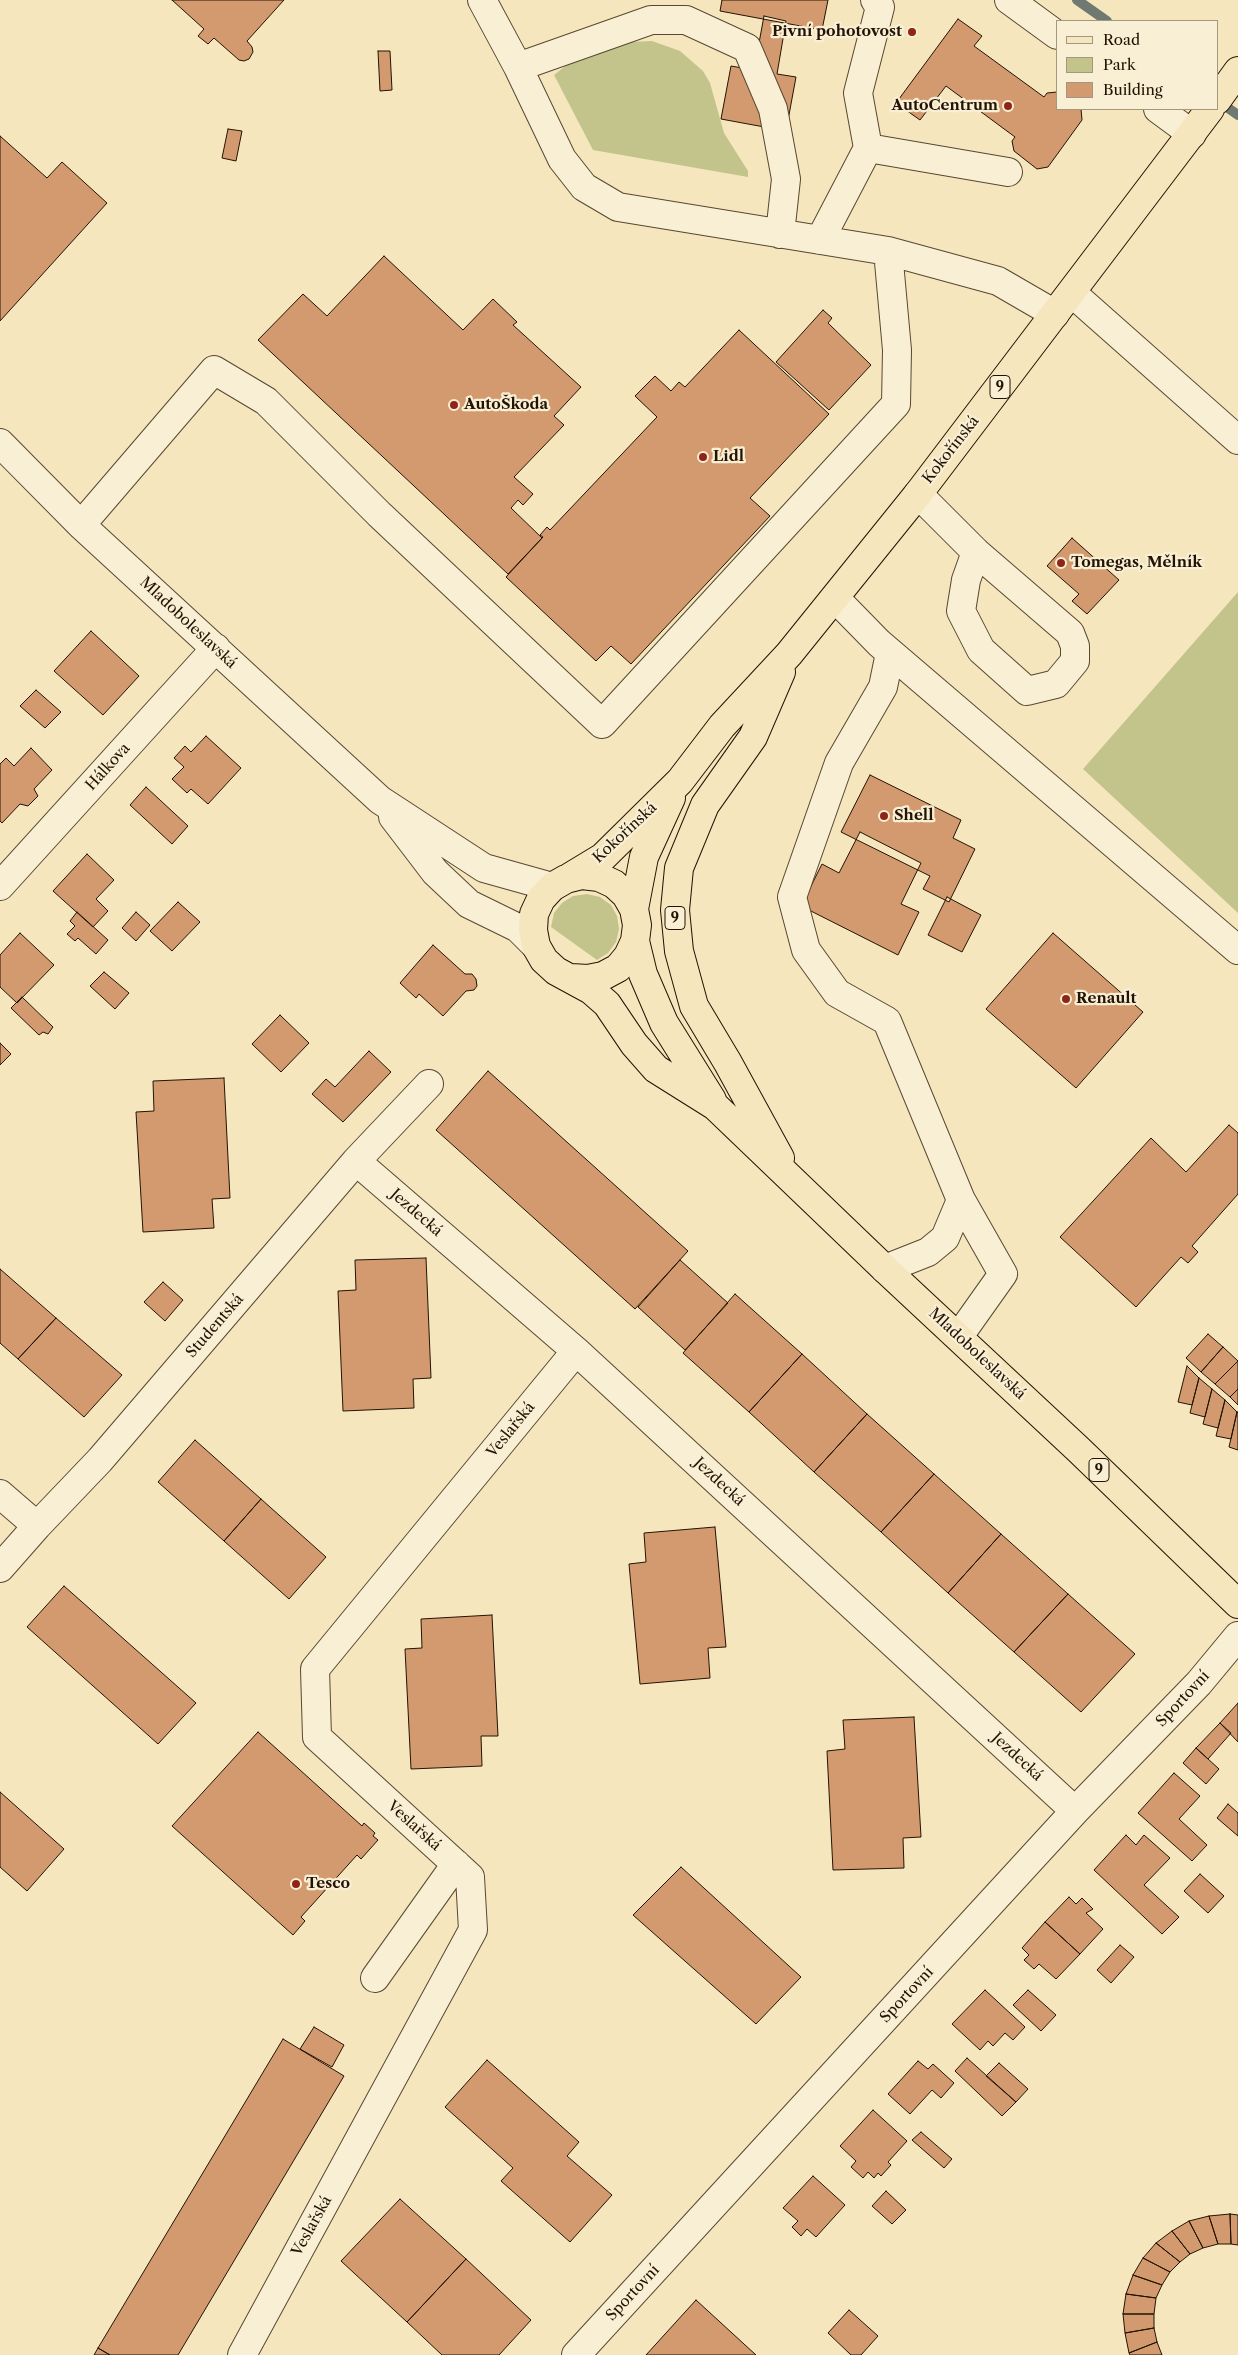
<!DOCTYPE html>
<meta charset="utf-8">
<style>
body{margin:0}
#map{position:relative;width:1238px;height:2355px;overflow:hidden;background:#f6e6bd;font-family:"Libre Caslon Text",serif}
canvas{display:block}
.legend{position:absolute;left:1056px;top:20px;width:162px;height:90px;box-sizing:border-box;background:#f9efd4;border:1px solid #a39780;margin:0;padding:6px 9px;list-style:none;font-size:15px;color:#221303}
.legend li{display:flex;align-items:center;gap:10px;height:25px}
.legend b{width:25px;border:1px solid #a39780}
</style>
<div id="map">
<canvas width="1238" height="2355"></canvas>
<ul class="legend">
<li><b style="height:6px;background:#f6e6bd"></b>Road</li>
<li><b style="height:14px;background:#c3c38c"></b>Park</li>
<li><b style="height:14px;background:#d49a6f"></b>Building</li>
</ul>
</div>
<script>
const context = document.querySelector('canvas').getContext('2d');
context.lineJoin = 'round';
function fill(path, color) {
  context.fillStyle = color;
  context.fill(path, 'evenodd');
}
function shape(rows) {
  const path = new Path2D();
  for (const r of rows) {
    path.moveTo(r[0], r[1]);
    for (let i = 2; i < r.length; i += 2) path.lineTo(r[i], r[i + 1]);
  }
  return path;
}
function trace(path, color, width, dash) {
  context.strokeStyle = color;
  context.lineWidth = width;
  context.lineCap = dash ? 'butt' : 'round';
  context.setLineDash(dash || []);
  context.stroke(path);
}
function write(font, color, halo, rows, align = 'center') {
  context.font = font + ' "Libre Caslon Text",serif';
  context.lineWidth = 4.5;
  context.setLineDash([]);
  context.textBaseline = 'middle';
  context.strokeStyle = halo;
  context.fillStyle = color;
  for (const [text, x, y, turn = 0] of rows) {
    context.save();
    context.translate(x, y);
    context.rotate((+turn || 0) * Math.PI / 180);
    context.textAlign = isNaN(turn) ? turn : align;
    if (halo) context.strokeText(text, 0, 0);
    context.fillText(text, 0, 0);
    context.restore();
  }
}
fill(shape([
 [652,41,680,51,703,71,710,83,724,133,748,171,748,177,593,150,554,75,573,60,629,42],
 [1238,592,1238,913,1083,769],
 [587,894,600,897,611,905,617,916,619,929,616,942,608,953,597,960,551,927,554,913,562,903,573,896]
]), '#c3c38c');
trace(shape([
 [1077,0,1107,21],
 [1218,101,1238,115]
]), '#6f7972', 10);
const building = shape([
 [172,0,284,0,247,41,252,47,253,52,249,59,244,61,239,60,214,38,208,44,198,36,204,29,172,0],
 [722,0,828,0,822,30,720,11,722,0],
 [764,16,786,21,777,74,796,77,786,131,721,119,731,66,754,70,764,16],
 [958,19,982,36,974,46,1044,97,1047,93,1057,92,1057,109,1081,109,1082,120,1048,167,1037,169,1014,151,1012,141,1015,137,946,86,920,120,896,103,958,19],
 [378,51,390,51,392,90,380,91,378,51],
 [228,129,242,131,236,161,222,158,228,129],
 [0,136,47,178,62,162,107,203,0,321,0,136],
 [384,256,463,330,493,299,517,322,513,325,581,387,554,416,564,425,514,477,533,494,523,505,518,500,511,508,542,538,508,574,258,340,303,294,327,316,384,256],
 [823,310,832,318,828,323,871,365,829,410,776,362,823,310],
 [739,330,829,414,750,498,770,516,631,664,611,646,596,661,506,577,543,537,540,535,547,527,550,530,657,417,635,396,655,376,671,391,679,382,685,387,739,330],
 [1072,538,1119,580,1087,614,1072,601,1079,594,1047,566,1072,538],
 [91,631,139,676,103,715,54,671,91,631],
 [36,690,61,712,45,728,20,706,36,690],
 [206,736,241,768,208,804,191,789,187,793,172,779,184,767,174,758,185,746,191,752,206,736],
 [31,748,52,770,34,789,38,796,28,806,20,804,2,823,0,821,0,764,6,758,14,766,31,748],
 [870,775,961,820,953,838,975,849,949,902,923,889,930,876,841,832,870,775],
 [146,787,188,826,172,844,130,805,146,787],
 [860,832,921,863,901,904,919,912,898,955,801,906,822,864,839,873,860,832],
 [87,854,114,880,96,899,108,911,93,927,53,891,87,854],
 [947,897,981,915,962,952,928,935,947,897],
 [178,902,200,922,172,951,150,931,178,902],
 [77,912,108,940,96,954,78,938,75,941,67,934,75,926,70,921,77,912],
 [136,912,150,925,136,941,122,928,136,912],
 [20,933,54,965,17,1003,0,987,0,955,20,933],
 [1053,933,1143,1012,1076,1088,986,1009,1053,933],
 [433,945,465,974,472,974,476,979,477,986,474,990,466,991,443,1016,419,994,416,998,400,983,433,945],
 [104,972,129,993,115,1009,90,986,104,972],
 [22,997,53,1027,48,1034,43,1032,39,1035,11,1008,22,997],
 [280,1015,309,1043,281,1072,252,1044,280,1015],
 [0,1043,11,1054,0,1065,0,1043],
 [369,1051,391,1072,343,1122,312,1094,326,1079,335,1087,369,1051],
 [488,1071,688,1251,635,1309,436,1130,488,1071],
 [224,1078,230,1198,212,1199,214,1228,143,1232,136,1112,154,1111,153,1081,224,1078],
 [1229,1125,1238,1133,1238,1194,1192,1246,1198,1252,1188,1263,1181,1257,1136,1307,1060,1237,1151,1138,1186,1172,1229,1125],
 [426,1258,431,1378,413,1379,414,1408,343,1411,338,1291,356,1290,355,1260,426,1258],
 [680,1260,728,1303,685,1350,638,1307,680,1260],
 [0,1269,56,1318,18,1359,0,1343,0,1269],
 [163,1282,183,1300,165,1321,144,1302,163,1282],
 [735,1294,802,1354,749,1412,683,1353,735,1294],
 [56,1318,122,1375,84,1417,18,1359,56,1318],
 [1208,1334,1223,1347,1201,1372,1186,1358,1208,1334],
 [1223,1347,1238,1361,1215,1384,1201,1372,1223,1347],
 [802,1354,867,1414,814,1472,749,1412,802,1354],
 [1238,1361,1238,1389,1230,1397,1215,1384,1238,1361],
 [1187,1366,1199,1378,1192,1405,1178,1402,1187,1366],
 [1199,1378,1212,1389,1205,1417,1190,1413,1199,1378],
 [1212,1389,1225,1400,1218,1428,1203,1424,1212,1389],
 [1238,1389,1238,1405,1230,1397,1238,1389],
 [1225,1400,1237,1412,1231,1439,1216,1436,1225,1400],
 [1237,1412,1238,1412,1238,1450,1229,1447,1237,1412],
 [867,1414,934,1474,881,1532,814,1472,867,1414],
 [195,1440,261,1499,224,1541,158,1482,195,1440],
 [934,1474,1001,1534,948,1593,881,1532,934,1474],
 [261,1499,326,1557,289,1599,224,1541,261,1499],
 [715,1527,726,1647,708,1648,710,1678,640,1684,629,1564,646,1562,644,1533,715,1527],
 [1001,1534,1068,1594,1014,1652,948,1593,1001,1534],
 [64,1586,196,1703,158,1744,27,1627,64,1586],
 [1068,1594,1135,1654,1081,1712,1014,1652,1068,1594],
 [492,1615,498,1736,481,1736,482,1766,411,1769,405,1649,422,1648,421,1619,492,1615],
 [1238,1703,1238,1742,1220,1723,1238,1703],
 [914,1717,921,1837,903,1838,904,1868,833,1870,827,1751,845,1749,843,1720,914,1717],
 [1220,1723,1231,1733,1208,1759,1196,1748,1220,1723],
 [258,1732,362,1826,364,1823,375,1833,373,1836,378,1840,361,1859,357,1855,301,1917,305,1921,293,1935,172,1826,258,1732],
 [1196,1748,1219,1769,1206,1784,1183,1763,1196,1748],
 [1174,1773,1200,1796,1179,1819,1207,1845,1192,1861,1138,1813,1174,1773],
 [0,1792,64,1849,27,1891,0,1867,0,1792],
 [1228,1804,1238,1813,1238,1836,1217,1818,1228,1804],
 [1126,1835,1136,1845,1144,1835,1170,1858,1144,1885,1179,1917,1162,1934,1094,1870,1126,1835],
 [681,1867,801,1977,756,2024,633,1915,681,1867],
 [1200,1874,1224,1896,1208,1913,1184,1891,1200,1874],
 [1069,1897,1076,1904,1082,1898,1093,1909,1086,1913,1103,1929,1080,1954,1045,1922,1069,1897],
 [1045,1922,1080,1954,1056,1979,1039,1964,1034,1969,1024,1960,1029,1955,1022,1948,1045,1922],
 [1120,1945,1134,1957,1111,1983,1097,1970,1120,1945],
 [985,1990,1025,2027,1013,2040,1005,2033,993,2046,988,2041,980,2050,952,2024,985,1990],
 [1028,1990,1056,2015,1041,2031,1013,2005,1028,1990],
 [314,2027,344,2045,332,2067,300,2049,314,2027],
 [283,2039,344,2076,178,2355,110,2355,98,2348,283,2039],
 [967,2058,1016,2102,1002,2116,955,2071,967,2058],
 [487,2060,579,2142,567,2156,612,2195,570,2242,501,2181,513,2168,445,2107,487,2060],
 [918,2061,928,2069,933,2064,954,2083,941,2098,932,2090,910,2114,888,2094,918,2061],
 [999,2063,1028,2089,1016,2102,986,2076,999,2063],
 [873,2110,907,2141,888,2162,891,2165,881,2176,878,2173,874,2178,868,2172,863,2178,851,2167,856,2161,840,2146,873,2110],
 [921,2132,952,2159,944,2168,912,2140,921,2132],
 [813,2176,845,2205,816,2237,807,2229,801,2236,792,2227,798,2221,783,2208,813,2176],
 [886,2191,906,2210,892,2224,872,2206,886,2191],
 [400,2199,466,2259,407,2322,341,2261,400,2199],
 [1230,2214,1231,2244,1218,2244,1209,2216,1230,2214],
 [1230,2214,1238,2215,1238,2245,1231,2244,1230,2214],
 [1209,2216,1218,2244,1203,2248,1189,2221,1209,2216],
 [1189,2221,1203,2248,1190,2254,1172,2231,1189,2221],
 [1172,2231,1190,2254,1180,2262,1156,2243,1172,2231],
 [1156,2243,1180,2262,1170,2272,1143,2258,1156,2243],
 [1143,2258,1170,2272,1162,2285,1133,2275,1143,2258],
 [466,2259,531,2320,499,2355,442,2355,407,2322,466,2259],
 [1133,2275,1162,2285,1156,2298,1126,2294,1133,2275],
 [1126,2294,1156,2298,1154,2314,1123,2314,1126,2294],
 [696,2300,756,2355,646,2355,696,2300],
 [849,2310,878,2336,861,2355,851,2355,828,2333,849,2310],
 [1123,2314,1154,2314,1154,2328,1125,2333,1123,2314],
 [1154,2328,1157,2342,1129,2353,1125,2333,1154,2328],
 [1157,2342,1162,2355,1130,2355,1129,2353,1157,2342],
 [98,2348,110,2355,94,2355,98,2348]
]);
fill(building, '#d49a6f');
trace(building, '#221303', 1);
const minor = shape([
 [482,0,518,67,562,159,584,187,618,207,888,251,998,281,1055,314],
 [1009,0,1057,35],
 [518,67,651,20,686,20,747,48,773,109,786,179,780,234],
 [1158,109,1192,134],
 [868,148,858,93,880,7,875,0],
 [820,240,868,148,1008,172],
 [1072,293,1238,440],
 [0,443,81,525,380,800,484,868,552,887],
 [918,494,976,552,1070,633,1075,646,1075,661,1056,684,1027,691,981,650,961,611,966,580,976,552],
 [81,525,214,370,266,401,379,514,602,724,896,404,897,350,888,251],
 [835,598,879,643,1238,950],
 [890,653,883,687,839,763,792,897,806,950,837,993,887,1021,961,1200,1003,1274,959,1336],
 [393,817,435,872,469,904,518,928,536,946],
 [0,886,216,648],
 [356,1161,576,1351,1075,1811],
 [885,1269,928,1252,945,1238,961,1200],
 [0,1494,37,1526],
 [0,1568,37,1526,100,1460,356,1161,429,1084],
 [375,1978,456,1864],
 [242,2355,473,1930,470,1877,317,1737,315,1669,576,1351],
 [576,2355,1075,1811,1199,1683,1238,1636]
]);
const major = shape([
 [1217,100,1238,71],
 [570,877,603,857,680,781,722,726,789,654,918,494,1210,109],
 [634,909,644,857,671,798],
 [635,941,643,974,664,1023,712,1100],
 [571,978,588,979,603,976,618,968,628,956,635,941,637,925,634,909,626,895,614,884,599,877,582,875,566,879,552,887,541,899,534,914,533,930,536,946,544,960,556,971,591,990,607,1004,634,1044,656,1069,715,1106,885,1269,1079,1450,1238,1604],
 [780,1158,728,1063,694,1006,679,951,675,910,679,868,705,805,753,737,781,672]
]);
trace(minor, '#574832', 30);
trace(major, '#221303', 30);
trace(minor, '#f9efd4', 28);
trace(major, '#f6e6bd', 28);
for (const [x, y, r, color] of [
 [912,32,5,"#8f2418"],
 [1008,106,5,"#8f2418"],
 [454,405,5,"#8f2418"],
 [703,457,5,"#8f2418"],
 [1061,563,5,"#8f2418"],
 [884,816,5,"#8f2418"],
 [1066,999,5,"#8f2418"],
 [296,1884,5,"#8f2418"]
]) {
  const dot = new Path2D();
  dot.arc(x, y, r, 0, 2 * Math.PI);
  context.fillStyle = color;
  context.fill(dot);
  trace(dot, '#f9efd4', 2);
}
for (const [x, y, w] of [
 [1000,387,20],
 [675,918,20],
 [1099,1470,20]
]) {
  const box = new Path2D();
  box.roundRect(x - w / 2, y - 11.5, w, 23, 4);
  context.fillStyle = '#f9efd4';
  context.fill(box);
  trace(box, '#221303', 1);
}
write('bold 14px', '#221303', null, [
 ["9",1000,387],
 ["9",675,918],
 ["9",1099,1470]
]);
write('bold 15px', '#221303', '#f9efd4', [
 ["Pivní pohotovost",902,32,"right"],
 ["AutoCentrum",998,106,"right"],
 ["AutoŠkoda",464,405],
 ["Lidl",713,457],
 ["Tomegas, Mělník",1071,563],
 ["Shell",894,816],
 ["Renault",1076,999],
 ["Tesco",306,1884]
], 'left');
write('15px', '#221303', '#f9efd4', [
 ["Kokořínská",951,450,-52],
 ["Mladoboleslavská",188,623,43],
 ["Hálkova",108,767,-48],
 ["Kokořínská",625,833,-43],
 ["Jezdecká",416,1213,41],
 ["Studentská",215,1326,-49],
 ["Mladoboleslavská",977,1354,43],
 ["Veslařská",511,1430,-51],
 ["Jezdecká",719,1482,43],
 ["Sportovní",1183,1699,-47],
 ["Jezdecká",1017,1757,43],
 ["Veslařská",414,1826,42],
 ["Sportovní",907,1995,-47],
 ["Veslařská",312,2226,-61],
 ["Sportovní",633,2293,-47]
]);
</script>
